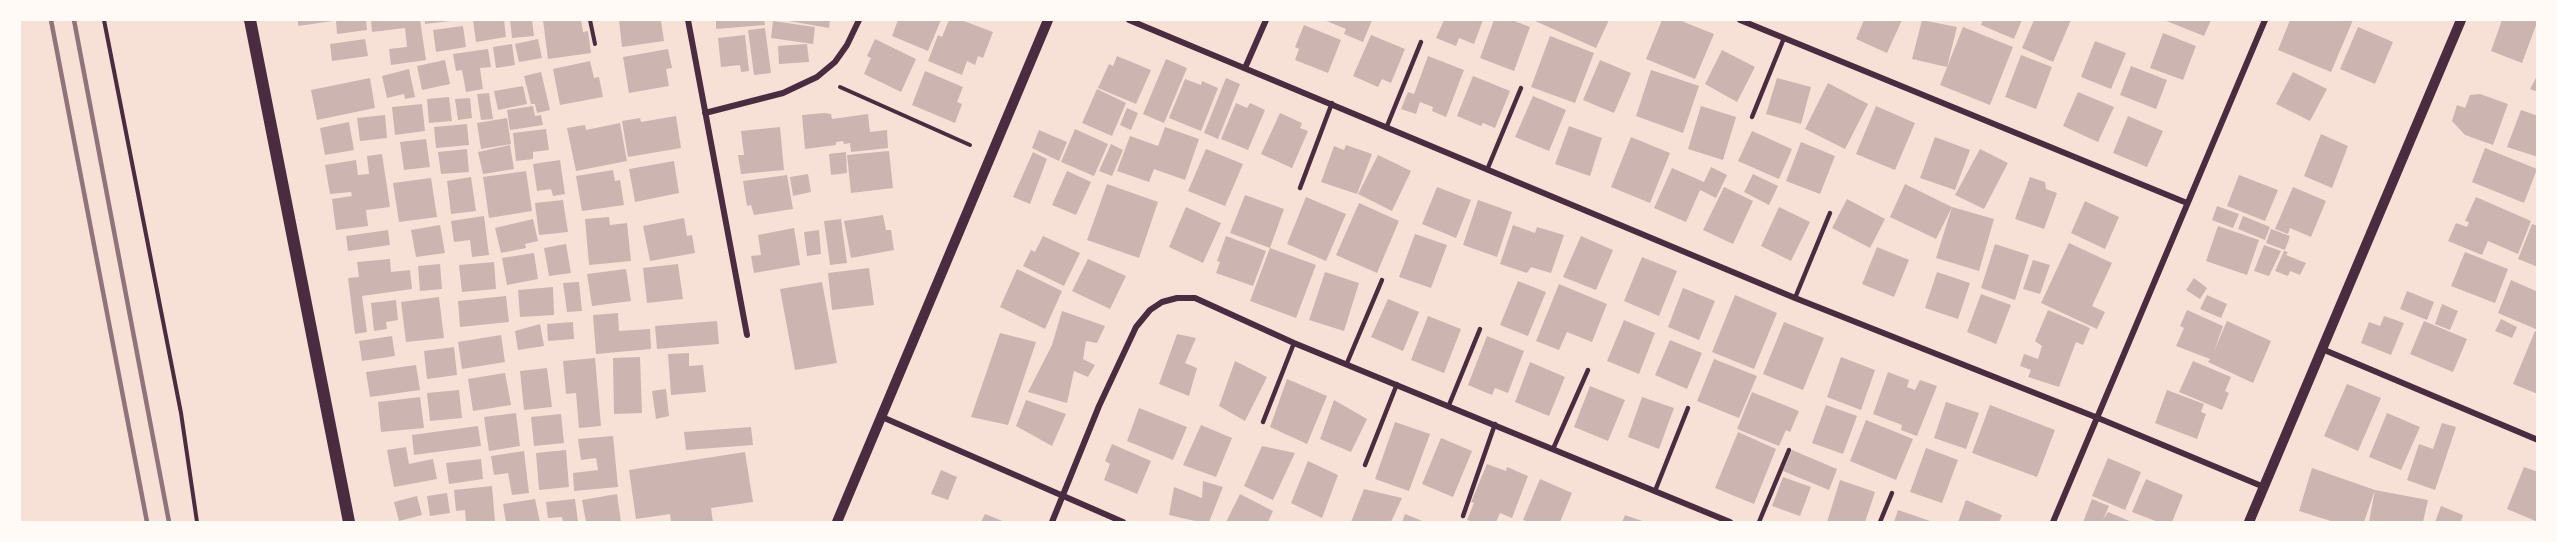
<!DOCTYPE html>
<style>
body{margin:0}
#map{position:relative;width:2557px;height:542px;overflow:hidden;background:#f7e1d7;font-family:Lato,sans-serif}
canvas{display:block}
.frame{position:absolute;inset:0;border:21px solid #fffaf5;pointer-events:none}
</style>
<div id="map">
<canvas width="2557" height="542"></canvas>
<div class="frame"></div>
</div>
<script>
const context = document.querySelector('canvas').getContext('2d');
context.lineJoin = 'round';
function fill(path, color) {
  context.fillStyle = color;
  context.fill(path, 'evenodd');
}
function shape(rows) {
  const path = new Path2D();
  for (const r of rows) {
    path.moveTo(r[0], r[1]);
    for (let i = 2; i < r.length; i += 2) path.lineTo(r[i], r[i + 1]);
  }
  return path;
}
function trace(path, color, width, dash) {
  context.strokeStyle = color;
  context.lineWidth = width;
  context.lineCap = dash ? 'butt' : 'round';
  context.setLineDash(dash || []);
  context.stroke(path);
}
fill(shape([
 [298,20,333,20,333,21,298,26],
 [336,20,366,20,367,30,337,34],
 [371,20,420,20,426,60,391,65,389,49,407,47,405,28,372,32],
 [425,20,451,20,451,21,425,24],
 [473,20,504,20,506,37,476,42],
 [510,20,532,20,534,36,512,38],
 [543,20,581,20,583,32,588,31,591,53,548,59],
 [619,20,661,21,664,41,622,47],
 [716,20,764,20,765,25,716,29],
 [783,20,830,20,829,28],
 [898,20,941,20,928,51,892,36],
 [949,20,961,20,993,32,983,58,978,56,975,65,967,61,962,75,928,61,938,35,942,37],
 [1324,20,1372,20,1363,42,1344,34,1346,29],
 [1444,20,1483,20,1474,44,1459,38,1456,46,1436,38],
 [1494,20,1512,20,1530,27,1514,71,1480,58],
 [1536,20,1609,20,1596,48,1535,21],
 [1662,20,1679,20,1714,34,1695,79,1646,59],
 [1864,20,1902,20,1887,53,1856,39],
 [1922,20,1957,27,1947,67,1912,59],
 [1983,20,2022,20,2014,39,1981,25],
 [2034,20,2071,20,2053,62,2022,48],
 [2164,20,2211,20,2204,36],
 [2290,20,2353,20,2331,72,2278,50],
 [2502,20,2538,20,2522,63,2491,51],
 [773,21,815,27,813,44,771,38],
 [1304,25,1341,40,1328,73,1295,60,1299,49,1295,47],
 [463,26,466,47,436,52,433,30],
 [1963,27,2013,47,1990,105,1940,85],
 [2358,27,2393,42,2375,84,2340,69],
 [765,28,771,73,754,75,748,30],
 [2163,33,2196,46,2183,80,2150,68],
 [745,35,749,71,741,72,740,65,721,67,718,38],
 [1371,35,1405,49,1391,83,1382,79,1378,87,1353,76],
 [1550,36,1594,53,1575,103,1531,87],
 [365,39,368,56,332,61,330,44],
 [538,39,542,58,519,62,515,44],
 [875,39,916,59,901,92,864,74,871,58,867,56],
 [2095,41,2126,53,2111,89,2081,77],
 [512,44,515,65,496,68,493,47],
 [807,44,809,62,779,64,778,46],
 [488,49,491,67,480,68,483,89,466,92,462,70,456,71,453,54],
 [668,49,672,68,666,69,669,86,629,93,623,57],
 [1722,50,1755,67,1737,102,1705,84],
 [2021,55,2052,67,2036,109,2005,97],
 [1117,56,1151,70,1136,104,1098,88,1109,64,1113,66],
 [1428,56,1464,70,1446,117,1432,111,1433,107,1420,102,1416,114,1401,109,1408,92,1414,94],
 [1166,59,1187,68,1164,123,1143,114],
 [445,60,450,84,422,90,417,66],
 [1600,60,1631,73,1614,113,1583,100],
 [590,61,594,78,599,77,603,97,560,105,553,69],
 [2131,66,2167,80,2156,109,2120,95],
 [409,69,415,97,405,99,404,94,387,98,382,76],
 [1651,70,1699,86,1683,133,1636,116],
 [925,71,963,87,957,102,962,104,955,123,912,105],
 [541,72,550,110,537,113,535,104,531,104,524,76],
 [2293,72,2327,89,2310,121,2276,104],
 [2538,74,2538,92,2530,89],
 [1473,76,1510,91,1495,128,1483,123,1481,126,1457,116],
 [370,78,375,108,317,120,311,90],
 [1226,78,1240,84,1218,139,1204,133],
 [1777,78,1811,87,1801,124,1766,114],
 [1185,79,1201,85,1202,81,1218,88,1201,131,1169,118],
 [1828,83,1868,104,1845,149,1805,129],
 [523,86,527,104,498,110,494,91],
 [1097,89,1126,103,1112,136,1082,123],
 [2078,92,2114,107,2098,142,2063,126],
 [489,93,493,119,481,120,477,94],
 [2480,94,2508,104,2493,145,2465,135,2452,121,2457,105,2465,108,2470,95],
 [1533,96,1566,110,1549,151,1515,137],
 [449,97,452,121,429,123,427,99],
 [470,98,472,118,458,120,455,99],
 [1236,103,1247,108,1250,103,1265,110,1248,150,1221,139],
 [422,104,425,131,395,135,392,107],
 [533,106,535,116,541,115,543,125,510,130,507,110],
 [1701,106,1736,117,1723,160,1688,149],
 [1876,106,1915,123,1895,170,1856,154],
 [1127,108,1138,113,1131,130,1120,125],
 [2521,110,2538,116,2538,157,2507,147],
 [824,113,831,114,832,119,868,114,870,132,887,130,888,148,851,152,850,143,844,144,843,141,836,142,836,145,805,149,802,115],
 [1280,113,1302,123,1300,128,1308,131,1292,168,1261,154],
 [385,115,387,138,360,141,357,118],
 [676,116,681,148,628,157,622,121,640,118,641,122],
 [2128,116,2163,131,2147,167,2113,153],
 [507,118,511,144,481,149,477,123],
 [349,122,354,150,325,155,320,128],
 [620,123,627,161,576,171,567,128,585,125,586,130],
 [467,124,469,145,436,148,434,127],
 [1569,126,1602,138,1590,176,1555,164],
 [780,127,784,170,741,174,738,155,744,155,741,131],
 [1165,127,1199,139,1185,180,1154,169,1149,182,1117,171,1130,136,1158,146],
 [546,129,549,150,533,152,533,159,516,161,513,133],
 [1075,129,1108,144,1094,176,1061,162],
 [1039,130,1067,142,1059,161,1032,148],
 [1752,131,1792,149,1779,179,1738,161],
 [2321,134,2348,146,2332,188,2304,176],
 [1631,137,1670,153,1650,203,1611,187],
 [1935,137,1970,150,1955,190,1920,178],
 [426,139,430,167,404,170,400,142],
 [1801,142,1835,156,1820,194,1786,181],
 [1111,144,1123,150,1112,176,1099,171],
 [510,145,514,169,483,174,478,152],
 [1346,145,1372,154,1357,194,1321,182,1334,146,1344,150],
 [2485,148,2537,169,2524,203,2472,182],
 [467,149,469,172,441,174,438,152],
 [1206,149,1243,164,1225,206,1188,191],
 [1980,149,2008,163,1984,209,1955,195],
 [889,151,893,188,851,193,847,155],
 [846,152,847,173,831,175,829,154],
 [1033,152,1047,159,1030,204,1013,197],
 [382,154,390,207,366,210,368,226,336,230,332,199,352,196,351,192,330,194,325,165,356,160,358,175,369,174,367,156],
 [1378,155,1411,171,1392,211,1358,194],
 [560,160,565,194,553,196,551,189,537,191,533,164],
 [674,161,679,193,635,202,629,169],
 [1711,167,1727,175,1716,198,1700,190,1686,222,1654,208,1672,168,1704,182],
 [613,170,615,181,620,180,624,205,582,211,576,176],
 [526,171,532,211,489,218,483,177],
 [1067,171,1091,182,1076,215,1052,205],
 [808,174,811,192,793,196,790,177],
 [1753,174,1778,186,1769,205,1744,192],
 [787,175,793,209,754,215,751,205,747,206,743,181],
 [2239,175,2278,190,2265,221,2227,206],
 [471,177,476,211,451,214,447,181],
 [2030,177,2045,182,2046,189,2057,193,2044,229,2015,219],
 [431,178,437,217,399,222,393,183],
 [1107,184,1158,202,1139,258,1087,240],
 [1905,184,1952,207,1936,239,1890,217],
 [1437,187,1471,200,1456,238,1422,224],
 [1724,187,1753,201,1733,244,1703,230],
 [2293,187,2326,201,2311,237,2290,228,2288,234,2275,229],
 [1245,195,1284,209,1270,248,1230,233],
 [1306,197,1346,214,1326,261,1287,244],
 [2476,197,2531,221,2518,254,2488,241,2482,255,2448,241,2456,223,2467,227,2469,222,2465,221],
 [1847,199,1885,219,1870,248,1832,228],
 [563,200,568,232,539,235,535,203],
 [1478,200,1512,212,1497,257,1463,245],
 [2085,201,2119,217,2105,249,2071,233],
 [1359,203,1399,221,1377,273,1336,255],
 [2217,206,2239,214,2233,228,2212,220],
 [1186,207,1221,223,1203,263,1169,247],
 [1779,207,1810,222,1791,261,1761,246],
 [1952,207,1994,219,1979,271,1936,258],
 [883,215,886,230,891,230,894,250,851,258,844,221],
 [484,216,489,255,472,257,470,240,454,242,451,221],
 [2243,216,2270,227,2265,240,2238,229],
 [609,217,610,225,627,223,631,261,589,265,585,219],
 [684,218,687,236,692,235,695,253,650,261,643,226],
 [533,219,538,241,525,244,526,248,501,253,495,228],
 [841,219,847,263,830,265,824,221],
 [2532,224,2538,226,2538,267,2518,259],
 [440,225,445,253,416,257,411,230],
 [1513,225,1535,233,1537,227,1564,235,1551,273,1531,267,1527,273,1500,264],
 [2218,226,2259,240,2247,275,2206,261],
 [794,228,800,265,754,273,751,256,761,255,758,235],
 [2271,229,2290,236,2285,250,2266,243],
 [388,230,390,245,348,251,346,236],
 [819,230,821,254,807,256,804,232],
 [1415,234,1447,245,1431,288,1399,277],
 [1043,236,1080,253,1064,286,1023,266,1031,250,1035,252],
 [1226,236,1266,251,1253,286,1216,273,1220,262,1217,261],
 [1581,236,1613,250,1596,290,1563,277],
 [2069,243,2112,263,2092,306,2105,312,2097,329,2041,303],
 [566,244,571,273,549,276,544,248],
 [1995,244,2029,255,2015,300,1981,288],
 [2264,245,2281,251,2269,276,2254,271],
 [1877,247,1909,260,1894,297,1862,284],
 [1270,248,1316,265,1296,318,1250,301],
 [2284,251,2288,252,2286,255,2306,263,2300,275,2290,271,2288,276,2275,271],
 [2465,252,2508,269,2495,303,2451,286],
 [534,253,538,279,507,285,502,258],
 [1642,257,1677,271,1659,316,1624,301],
 [390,259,391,272,410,270,412,289,362,296,367,332,355,334,348,278,359,277,357,262],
 [1088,259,1126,276,1110,309,1072,291],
 [2033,260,2050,265,2040,294,2023,289],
 [494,262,496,289,462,292,459,265],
 [440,264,442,289,420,291,418,266],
 [678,264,683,299,647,303,643,268],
 [869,268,874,305,832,310,828,273],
 [626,269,631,301,592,306,587,274],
 [1017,269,1062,291,1045,329,1000,307],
 [1325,272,1359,283,1344,331,1309,320],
 [1937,272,1970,283,1958,319,1925,308],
 [2194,278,2207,288,2200,299,2186,290],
 [2511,280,2538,292,2538,330,2498,313],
 [1518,281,1546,292,1528,336,1500,325],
 [579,282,582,311,567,312,563,283],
 [822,282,837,363,795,370,780,289],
 [1559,284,1607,304,1592,342,1567,332,1559,350,1536,341],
 [553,287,554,315,520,317,518,290],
 [1683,288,1715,301,1699,340,1668,327],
 [2407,291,2434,302,2427,320,2400,309],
 [1981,294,2011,305,1996,344,1967,332],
 [1735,295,1777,313,1754,369,1712,352],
 [2207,295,2227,304,2221,318,2200,309],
 [506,296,509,322,460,327,458,301],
 [439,297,444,338,406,342,401,302],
 [1388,299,1419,312,1403,351,1371,337],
 [396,300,398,320,386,322,387,329,374,331,371,303],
 [2442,304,2458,311,2450,330,2435,324],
 [2048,310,2090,328,2083,345,2076,342,2059,387,2028,377,2031,370,2020,366,2024,354,2038,359,2042,346,2035,341],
 [2187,310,2223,326,2214,351,2227,321,2271,341,2253,383,2208,362,2210,359,2176,346,2184,328,2180,326],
 [1062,311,1105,326,1097,343,1086,341,1083,359,1095,365,1088,377,1074,371,1067,403,1028,392,1052,345],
 [618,313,619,331,650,329,651,349,596,354,593,315],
 [1428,316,1461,329,1444,373,1411,360],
 [2384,316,2404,323,2391,355,2361,343,2369,322,2380,326],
 [2501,319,2517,327,2512,338,2495,331],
 [1624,320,1655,333,1639,374,1607,361],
 [717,321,719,344,657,349,655,326],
 [2424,321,2467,339,2453,372,2410,354],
 [573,322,574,339,548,341,547,324],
 [1784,322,1824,338,1803,390,1763,374],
 [540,324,544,346,518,350,515,331],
 [2535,331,2538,332,2538,394,2513,384],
 [1000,333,1036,342,1008,425,971,417],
 [1177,334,1196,338,1185,363,1197,368,1189,396,1159,384],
 [501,335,505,362,462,369,458,342],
 [392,336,395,356,362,361,359,341],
 [1487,336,1524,351,1508,393,1495,388,1492,395,1468,385],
 [1670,340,1702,353,1687,389,1655,375],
 [454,347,457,375,427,379,424,351],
 [689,353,689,366,703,365,706,392,671,395,668,354],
 [640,357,642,413,614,414,613,358],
 [1841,357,1875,370,1861,410,1827,397],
 [595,358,601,426,579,428,576,393,566,394,563,361],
 [1714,359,1757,376,1739,418,1697,401],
 [1235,361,1267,377,1245,421,1219,406],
 [2193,361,2231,377,2225,391,2229,393,2222,410,2179,392],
 [1530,362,1565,377,1549,416,1515,402],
 [416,365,420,390,370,397,366,372],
 [547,368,552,407,524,410,520,371],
 [1888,372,1909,380,1907,387,1915,390,1920,380,1937,386,1917,436,1901,430,1902,425,1873,414],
 [505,373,511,405,473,411,468,379],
 [1287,379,1327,396,1307,444,1270,427],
 [2347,384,2381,398,2358,451,2324,436],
 [1590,386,1625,400,1608,441,1574,427],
 [666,389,669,416,656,419,652,391],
 [459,390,462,418,430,421,427,393],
 [2167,390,2204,404,2201,412,2206,414,2197,439,2155,423],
 [1752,392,1799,411,1790,432,1786,430,1779,446,1737,429],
 [420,397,424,428,381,432,378,402],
 [1642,397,1674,408,1659,449,1628,437],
 [1026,400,1066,414,1052,446,1016,426],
 [1334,400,1367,419,1351,452,1320,439],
 [1946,402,1979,413,1966,449,1934,438],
 [1826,405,1857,416,1843,454,1812,443],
 [1990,405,2055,430,2037,477,1972,453],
 [1139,408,1187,427,1173,460,1127,441],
 [516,413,520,446,489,451,484,417],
 [2387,413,2420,427,2401,470,2369,457],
 [561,414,564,443,534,446,531,417],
 [1866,420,1913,439,1896,480,1850,461],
 [1395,422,1430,434,1409,491,1375,479],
 [2442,423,2456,427,2435,490,2407,480,2419,444,2433,449],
 [1201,425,1232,438,1216,477,1183,465],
 [478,426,481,446,414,455,412,435],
 [751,427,753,445,686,450,684,432],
 [1738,432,1776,449,1754,504,1715,488],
 [613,436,618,487,574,491,573,473,598,470,596,458,581,460,578,439],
 [1441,438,1472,451,1453,497,1422,484],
 [1112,444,1151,461,1137,494,1104,480,1110,464,1105,461],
 [1262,446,1295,453,1273,500,1244,486],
 [406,447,409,464,433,459,437,479,394,487,387,450],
 [1926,448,1958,460,1942,503,1910,492],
 [566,450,569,487,539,490,536,453],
 [1792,450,1837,469,1829,490,1783,471],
 [524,451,529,493,512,495,508,473,494,475,491,456],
 [745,452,753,502,711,508,713,522,671,522,670,514,636,519,629,470],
 [2108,458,2141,472,2125,510,2092,496],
 [481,459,483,479,449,484,446,463],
 [1308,461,1338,475,1322,518,1291,503],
 [1487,464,1506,471,1507,467,1528,476,1512,518,1500,513,1496,522,1473,522,1467,520,1474,503,1471,502],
 [2524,467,2538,472,2538,522,2507,509],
 [2312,468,2375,490,2428,500,2423,522,2369,522,2375,490,2364,522,2334,522,2299,511],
 [941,470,957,477,948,500,931,494],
 [1783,477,1811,487,1800,516,1772,506],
 [1540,479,1572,493,1560,522,1529,522,1523,520],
 [2146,479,2183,495,2172,522,2158,522,2132,512],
 [1840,480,1875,492,1865,522,1827,522],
 [1203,481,1223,487,1209,522,1199,522,1169,515,1174,487,1202,498],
 [492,486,495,522,466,522,465,510,456,511,454,490],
 [1364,489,1402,498,1391,522,1351,522],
 [447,493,450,513,430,516,427,496],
 [617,494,621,522,586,522,582,500],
 [1240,494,1273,511,1268,522,1226,522],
 [417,496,422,515,399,521,394,502],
 [535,499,540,522,506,522,503,504],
 [575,499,578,522,563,522,562,517,548,518,546,502],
 [2092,499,2109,506,2103,520,2108,512,2132,522,2083,522],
 [1966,500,2002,515,1999,522,1958,522],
 [2441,506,2463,515,2461,522,2435,522],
 [1898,510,1933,522,1894,522],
 [985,514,1005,522,981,522],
 [1405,514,1425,522,1402,522],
 [1625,515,1645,522,1622,522]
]), '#ccb4b1');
trace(shape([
 [104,20,181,413,197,522],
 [590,20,595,44],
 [840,87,970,145]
]), '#4a2c40', 4);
trace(shape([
 [1752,117,1784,38],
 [1387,126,1421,42],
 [1487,170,1521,88],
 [1300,188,1332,103],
 [1795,298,1830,213],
 [1347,363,1382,280],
 [1449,405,1480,329],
 [1263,422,1294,343],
 [1553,449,1588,370],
 [1365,465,1397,384],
 [1655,491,1688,408],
 [1463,516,1495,424],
 [1759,522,1789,450],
 [1880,522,1892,493]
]), '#4a2c40', 4.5);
trace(shape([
 [688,20,747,335],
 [1129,20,1795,298,2098,418,2264,487],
 [1740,20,2187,203],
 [1245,68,1266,20],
 [705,113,783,93,817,77,835,62,847,45,859,20],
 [2322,349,2538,440],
 [882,417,1123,522],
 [1052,522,1099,406,1136,327,1150,310,1162,302,1177,298,1195,298,1294,343,1730,522],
 [2053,522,2265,20]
]), '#4a2c40', 6);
trace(shape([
 [837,522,1048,20],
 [2249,522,2461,20]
]), '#4a2c40', 10);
trace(shape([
 [250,20,349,522]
]), '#4a2c40', 12);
trace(shape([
 [51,20,147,522],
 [74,20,169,522]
]), '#8f747c', 4.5);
</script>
